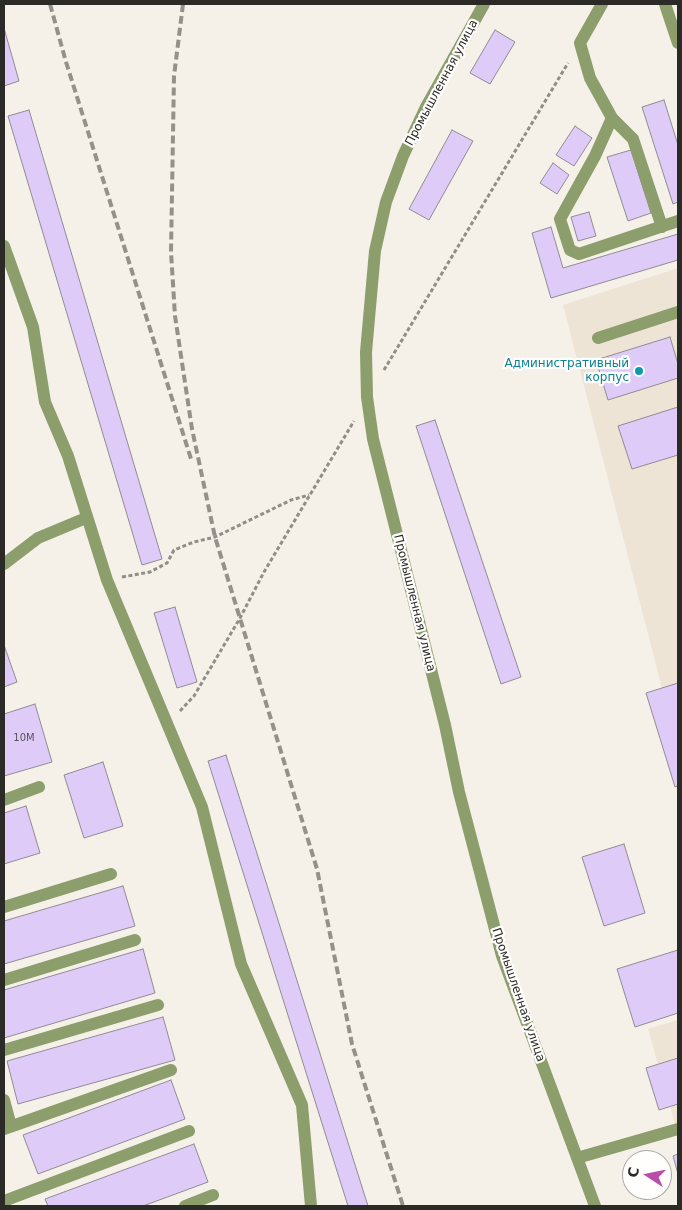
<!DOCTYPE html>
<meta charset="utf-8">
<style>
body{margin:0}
#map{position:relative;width:682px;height:1210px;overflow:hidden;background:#f5f0e8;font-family:"DejaVu Sans",sans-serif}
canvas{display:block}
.frame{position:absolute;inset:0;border:5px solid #2c2a27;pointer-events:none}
.north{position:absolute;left:622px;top:1150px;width:50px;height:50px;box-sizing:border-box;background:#fffefc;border:1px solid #aba9a7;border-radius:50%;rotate:281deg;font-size:14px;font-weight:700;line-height:20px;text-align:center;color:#2c2a27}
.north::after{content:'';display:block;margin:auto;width:18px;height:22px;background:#ba4caa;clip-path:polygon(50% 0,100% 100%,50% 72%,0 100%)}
</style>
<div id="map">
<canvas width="682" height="1210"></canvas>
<div class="frame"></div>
<div class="north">С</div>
</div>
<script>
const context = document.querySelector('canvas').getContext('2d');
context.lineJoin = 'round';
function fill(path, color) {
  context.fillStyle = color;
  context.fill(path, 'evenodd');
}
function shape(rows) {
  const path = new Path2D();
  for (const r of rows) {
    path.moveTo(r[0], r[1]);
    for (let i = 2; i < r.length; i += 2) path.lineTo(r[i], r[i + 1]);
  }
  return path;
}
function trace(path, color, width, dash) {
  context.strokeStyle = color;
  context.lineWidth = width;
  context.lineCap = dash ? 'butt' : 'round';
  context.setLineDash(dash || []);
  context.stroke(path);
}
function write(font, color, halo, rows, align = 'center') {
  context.font = font + ' "DejaVu Sans",sans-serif';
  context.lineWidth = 4.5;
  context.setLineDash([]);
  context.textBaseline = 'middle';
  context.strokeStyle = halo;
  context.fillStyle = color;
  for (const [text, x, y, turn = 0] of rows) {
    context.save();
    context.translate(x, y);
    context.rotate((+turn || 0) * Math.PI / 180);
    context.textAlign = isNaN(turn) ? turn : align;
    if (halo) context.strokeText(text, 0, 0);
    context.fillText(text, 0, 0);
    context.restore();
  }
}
fill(shape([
 [678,268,678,750,563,305],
 [678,1020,678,1134,648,1029]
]), '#eee4d6');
const building = shape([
 [4,28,19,81,4,86,4,28],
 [495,30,515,42,490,84,470,73,495,30],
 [664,100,678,145,678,202,673,204,642,107,664,100],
 [29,110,162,559,142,565,8,116,29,110],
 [575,126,592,138,574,166,556,155,575,126],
 [452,130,473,141,429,220,409,209,452,130],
 [631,150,651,213,628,221,607,157,631,150],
 [553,163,569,175,557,194,540,183,553,163],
 [589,212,596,236,578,241,571,217,589,212],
 [551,227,563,268,678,234,678,260,551,298,532,233,551,227],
 [670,337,678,364,678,378,608,400,596,360,670,337],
 [678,407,678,455,632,469,618,426,678,407],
 [435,420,521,677,501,684,416,426,435,420],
 [175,607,197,682,177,688,154,613,175,607],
 [4,645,17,682,4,687,4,645],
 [678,683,678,786,675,787,646,693,678,683],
 [35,704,52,762,4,776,4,714,35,704],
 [226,755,368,1206,348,1206,208,761,226,755],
 [103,762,123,826,84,838,64,775,103,762],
 [26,806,40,853,4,864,4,813,26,806],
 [624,844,645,913,604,926,582,857,624,844],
 [123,886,135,926,4,964,4,921,123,886],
 [143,949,155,993,4,1038,4,990,143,949],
 [678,950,678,1013,635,1027,617,969,678,950],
 [163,1017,175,1060,18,1104,7,1061,163,1017],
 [678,1058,678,1104,659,1110,646,1068,678,1058],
 [171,1080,185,1119,38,1174,23,1135,171,1080],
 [194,1144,208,1182,143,1206,48,1206,45,1199,194,1144],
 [678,1154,678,1174,673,1156,678,1154]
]);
fill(building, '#dfcbf7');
trace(building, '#8f8c93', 1);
trace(shape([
 [384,370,568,63],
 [122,577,150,572,167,563,174,550,194,542,215,537,291,500,309,495],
 [180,711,194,696,240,618,264,572,354,421]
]), '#918e88', 3, [4, 2.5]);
trace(shape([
 [484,4,426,107,403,156,386,202,375,251,366,352,367,397,373,439,445,725,459,792,502,956,595,1206],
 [602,4,580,43,590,78,612,118,633,139,662,227],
 [665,4,678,43],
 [612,118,595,156,560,219,570,250,579,254,678,221],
 [4,246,33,327,45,402,68,456,107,580,202,807,241,964,302,1105,311,1206],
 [598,338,678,312],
 [4,564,38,538,86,518],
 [4,800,39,787],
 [4,907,111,874],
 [4,980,135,940],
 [4,1050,158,1005],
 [4,1100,11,1126],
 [4,1129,171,1070],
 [577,1158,678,1129],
 [4,1201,189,1131],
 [185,1206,213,1195]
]), '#8b9e6b', 12);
trace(shape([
 [50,4,66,62,192,462],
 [183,4,174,76,171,252,175,316,192,429,215,537,317,869,352,1044,403,1206]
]), '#94908a', 4, [8, 4]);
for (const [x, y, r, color] of [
 [639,371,5,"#0f9aa8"]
]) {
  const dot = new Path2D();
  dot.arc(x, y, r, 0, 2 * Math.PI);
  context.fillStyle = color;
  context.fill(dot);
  trace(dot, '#fffefc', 2);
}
write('10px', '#59525b', null, [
 ["10М",24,738]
]);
write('12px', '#2c2a27', '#fffefc', [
 ["Промышленная улица",442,83,-62],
 ["Промышленная улица",414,603,76],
 ["Промышленная улица",518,995,71]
]);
write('12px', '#0d838f', '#fffefc', [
 ["Административный",629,364],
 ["корпус",629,378]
], 'right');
</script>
